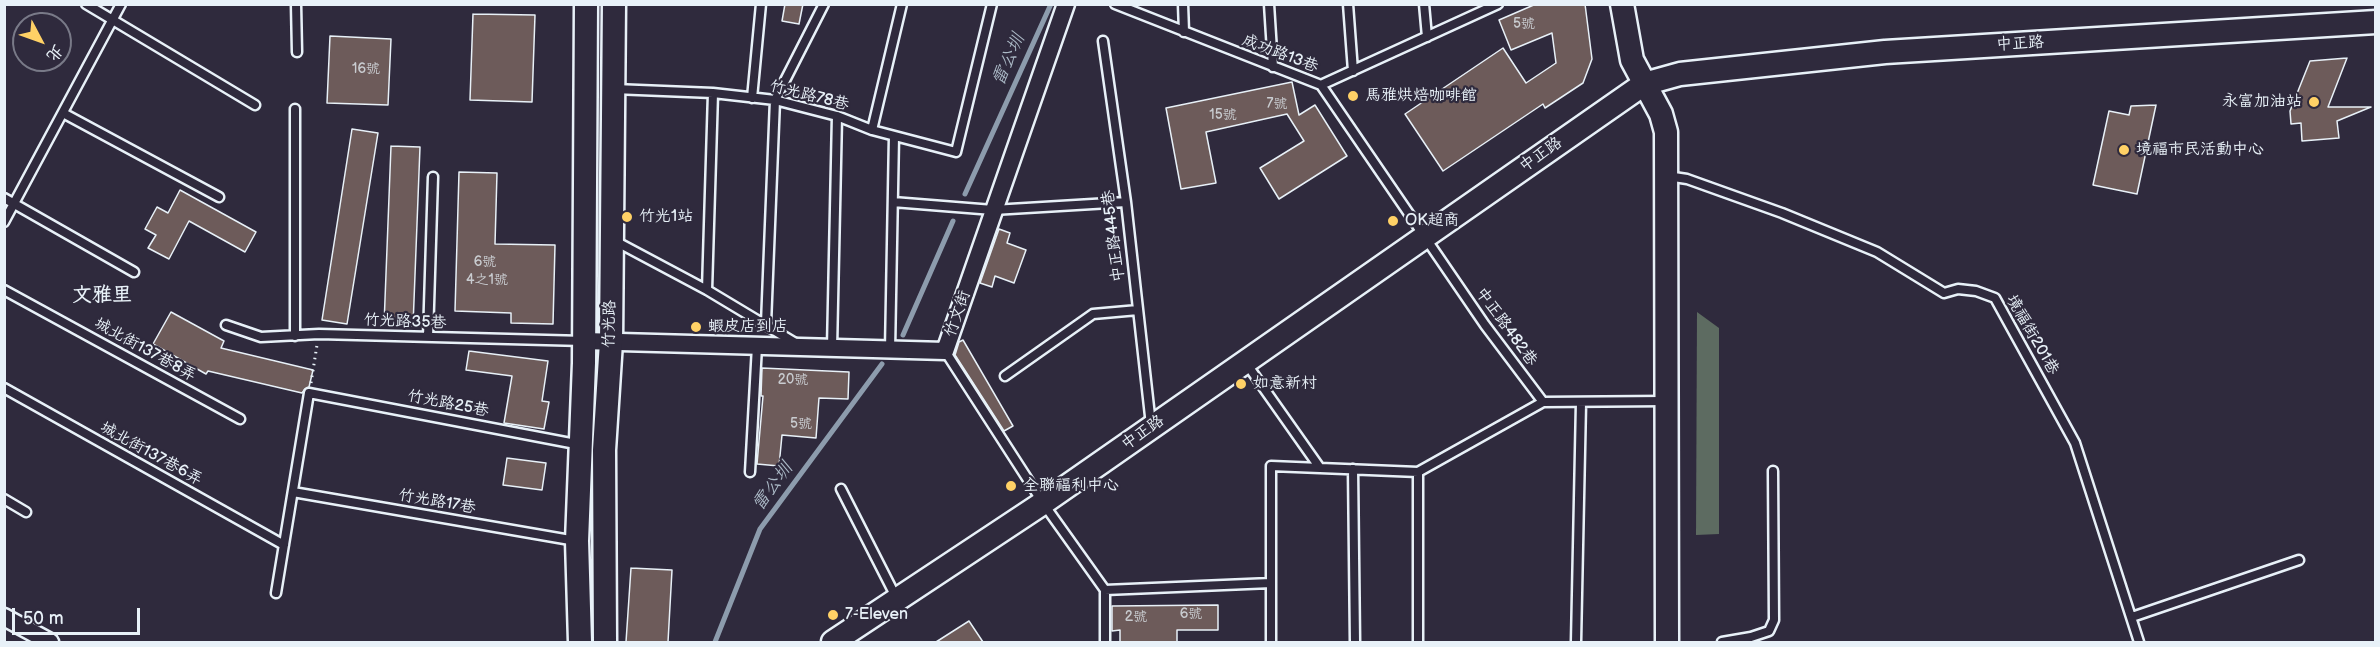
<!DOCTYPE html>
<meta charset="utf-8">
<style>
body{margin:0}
#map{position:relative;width:2380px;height:647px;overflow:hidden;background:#2f2a3d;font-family:"Balsamiq Sans","LXGW WenKai TC",sans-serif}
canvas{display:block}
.frame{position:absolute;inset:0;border:6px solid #e8f1f8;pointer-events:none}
.north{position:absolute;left:12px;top:12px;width:60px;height:60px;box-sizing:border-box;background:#2f2a3d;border:2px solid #797a88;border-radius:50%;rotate:131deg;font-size:16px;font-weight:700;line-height:24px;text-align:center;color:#e8f1f8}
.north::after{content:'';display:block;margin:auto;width:21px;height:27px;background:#ffd166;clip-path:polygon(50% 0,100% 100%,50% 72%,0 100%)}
.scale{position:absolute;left:12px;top:608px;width:128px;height:27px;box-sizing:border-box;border:3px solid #e8f1f8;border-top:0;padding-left:8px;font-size:18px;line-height:21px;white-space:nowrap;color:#e8f1f8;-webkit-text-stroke:4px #2f2a3d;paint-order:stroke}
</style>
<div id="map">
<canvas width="2380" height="647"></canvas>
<div class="frame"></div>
<div class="north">北</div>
<div class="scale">50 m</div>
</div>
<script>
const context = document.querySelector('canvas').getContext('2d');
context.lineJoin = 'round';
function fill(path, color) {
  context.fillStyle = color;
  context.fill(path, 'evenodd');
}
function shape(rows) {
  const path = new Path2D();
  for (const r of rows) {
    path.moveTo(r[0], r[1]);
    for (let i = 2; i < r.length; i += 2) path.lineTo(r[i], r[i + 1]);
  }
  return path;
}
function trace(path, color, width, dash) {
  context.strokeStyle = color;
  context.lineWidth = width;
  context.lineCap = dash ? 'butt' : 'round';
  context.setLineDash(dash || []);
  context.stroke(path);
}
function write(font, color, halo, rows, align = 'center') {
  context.font = font + ' "Balsamiq Sans","LXGW WenKai TC",sans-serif';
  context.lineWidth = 4.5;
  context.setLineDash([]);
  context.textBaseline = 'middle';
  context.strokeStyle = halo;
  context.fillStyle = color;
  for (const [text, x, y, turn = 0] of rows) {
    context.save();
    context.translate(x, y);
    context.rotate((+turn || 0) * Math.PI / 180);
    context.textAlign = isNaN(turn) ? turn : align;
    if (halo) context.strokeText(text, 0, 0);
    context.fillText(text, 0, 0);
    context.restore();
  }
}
fill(shape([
 [1697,312,1719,328,1719,534,1696,535]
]), '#5d6b61');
trace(shape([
 [965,194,1051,4],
 [903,335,953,221],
 [715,642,760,529,882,364]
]), '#8d9cad', 5);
const building = shape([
 [785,4,803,4,799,24,782,21,785,4],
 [1536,4,1585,4,1592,59,1583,83,1545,108,1543,104,1443,171,1405,114,1503,48,1526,83,1556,63,1552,33,1511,50,1499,20,1536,4],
 [473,14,535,15,532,102,470,100,473,14],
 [330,36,391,39,388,105,327,103,330,36],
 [2347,58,2328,107,2371,107,2337,121,2339,138,2302,141,2301,123,2291,124,2290,111,2310,61,2347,58],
 [1292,82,1299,115,1315,105,1347,156,1279,199,1260,168,1304,141,1287,114,1206,132,1216,183,1181,189,1166,108,1292,82],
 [2156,105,2137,194,2093,185,2109,111,2129,115,2131,106,2156,105],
 [352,129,378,133,347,324,322,320,352,129],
 [391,146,420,147,413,326,384,325,391,146],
 [459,172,497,173,495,244,555,245,553,324,511,323,511,313,455,311,459,172],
 [180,190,256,232,245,252,189,221,169,259,148,248,156,235,145,229,157,207,168,213,180,190],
 [999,229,1010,233,1007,243,1026,250,1014,283,995,276,992,287,980,283,999,229],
 [171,312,224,341,221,348,313,370,309,387,305,389,302,393,208,371,206,374,153,344,171,312],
 [963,340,1013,426,1004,431,955,355,959,342,963,340],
 [469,351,548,361,542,401,549,402,544,429,504,423,512,376,466,370,469,351],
 [762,368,849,372,848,399,819,398,816,438,782,435,779,466,757,464,763,396,761,396,762,368],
 [507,458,546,463,542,490,503,485,507,458],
 [631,568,672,570,668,642,626,642,631,568],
 [1218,605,1218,630,1177,630,1177,642,1120,642,1120,630,1112,631,1112,606,1218,605],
 [969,621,983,642,936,642,969,621]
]);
fill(building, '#6d5b5a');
trace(building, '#e8f1f8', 1.5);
const lane = shape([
 [86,4,255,105],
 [296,4,297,52],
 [1115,4,1321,85,1498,4],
 [1183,4,1184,32],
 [1269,4,1273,67],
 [1348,4,1353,71],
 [1424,4,1427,37],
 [1103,41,1126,202,1151,425],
 [1321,85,1485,325,1543,402,1665,401],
 [614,89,713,93,775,100,837,116,872,130,956,152,992,4],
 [752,98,761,4],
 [295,109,295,336],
 [63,113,219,197],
 [872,130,902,4],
 [1667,176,1687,179,1782,213,1877,252,1944,293,1958,289,1976,291,1995,298,2075,443,2139,642],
 [4,198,134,272],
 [893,202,993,210,1126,202],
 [4,222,121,4],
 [615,241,707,290,797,344],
 [4,290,240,419],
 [707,290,713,93],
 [766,324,775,100,824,4],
 [226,325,261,337,319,334,584,341],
 [428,337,433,177],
 [832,348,837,116],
 [890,350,894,136],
 [945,351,1043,503,1105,590,1105,642],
 [1246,363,1320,468,1418,472,1543,402],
 [1005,376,1093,314,1138,310],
 [4,388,284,545],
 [1353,469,1355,642],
 [750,472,757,346],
 [841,489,897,599],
 [293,492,576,541],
 [4,499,26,512],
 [1105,590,1271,583],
 [276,593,309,393,581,445],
 [2132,617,2299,560],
 [1271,642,1271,466,1320,468],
 [1418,642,1418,472],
 [1576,642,1581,403],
 [1722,642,1751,637,1769,631,1774,620,1773,471]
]);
const street = shape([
 [584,341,945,351,1066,4],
 [4,617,50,642]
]);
const secondary = shape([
 [1622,4,1632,60,1661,114,1666,132,1667,642],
 [580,642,577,541,584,363,586,4],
 [605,642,604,450,611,342,614,4],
 [833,642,1043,503,1644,84,1680,74,1885,52,2376,22]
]);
trace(lane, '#e8f1f8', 13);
trace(street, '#e8f1f8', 21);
trace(secondary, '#e8f1f8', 27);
trace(shape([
 [311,383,317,345]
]), '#e8f1f8', 3, [1.5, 4.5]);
trace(lane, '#2f2a3d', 8);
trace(street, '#2f2a3d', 16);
trace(secondary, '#2f2a3d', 22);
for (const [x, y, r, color] of [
 [1353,96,6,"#ffd166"],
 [2314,102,6,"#ffd166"],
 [2124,150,6,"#ffd166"],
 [627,217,6,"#ffd166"],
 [1393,221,6,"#ffd166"],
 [696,327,6,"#ffd166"],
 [1241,384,6,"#ffd166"],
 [1011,486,6,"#ffd166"],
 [833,615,6,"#ffd166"]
]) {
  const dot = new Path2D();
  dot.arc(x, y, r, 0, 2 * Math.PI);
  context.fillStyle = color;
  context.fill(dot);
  trace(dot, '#2f2a3d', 2);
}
write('14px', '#c9ccd0', null, [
 ["5號",1524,24],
 ["16號",366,69],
 ["7號",1277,104],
 ["15號",1223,115],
 ["6號",485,262],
 ["4之1號",487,280],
 ["20號",793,380],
 ["5號",801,424],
 ["6號",1191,614],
 ["2號",1136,617]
]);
write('16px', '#e8f1f8', '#2f2a3d', [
 ["中正路",2020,44,-3],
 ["成功路13巷",1280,54,21],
 ["竹光路78巷",809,96,14],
 ["中正路",1541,155,-35],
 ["中正路445巷",1114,236,-97],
 ["竹文街",958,314,-71],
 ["竹光路35巷",405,322,2],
 ["竹光路",610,324,-89],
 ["中正路482巷",1506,327,54],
 ["境福街201巷",2032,335,60],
 ["城北街137巷8弄",145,350,29],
 ["竹光路25巷",448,404,11],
 ["中正路",1143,433,-35],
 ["城北街137巷6弄",151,454,29],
 ["竹光路17巷",437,502,10]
]);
write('16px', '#e8f1f8', '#2f2a3d', [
 ["馬雅烘焙咖啡館",1365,96],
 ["永富加油站",2302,102,"right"],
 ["境福市民活動中心",2136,150],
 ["竹光1站",639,217],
 ["OK超商",1405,221],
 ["蝦皮店到店",708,327],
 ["如意新村",1253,384],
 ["全聯福利中心",1023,486],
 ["7-Eleven",845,615]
], 'left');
write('italic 18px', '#abb9c6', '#2f2a3d', [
 ["雷公圳",1009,60,-66],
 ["雷公圳",773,487,-54]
]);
write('bold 20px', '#e8f1f8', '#2f2a3d', [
 ["文雅里",102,296]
]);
</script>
